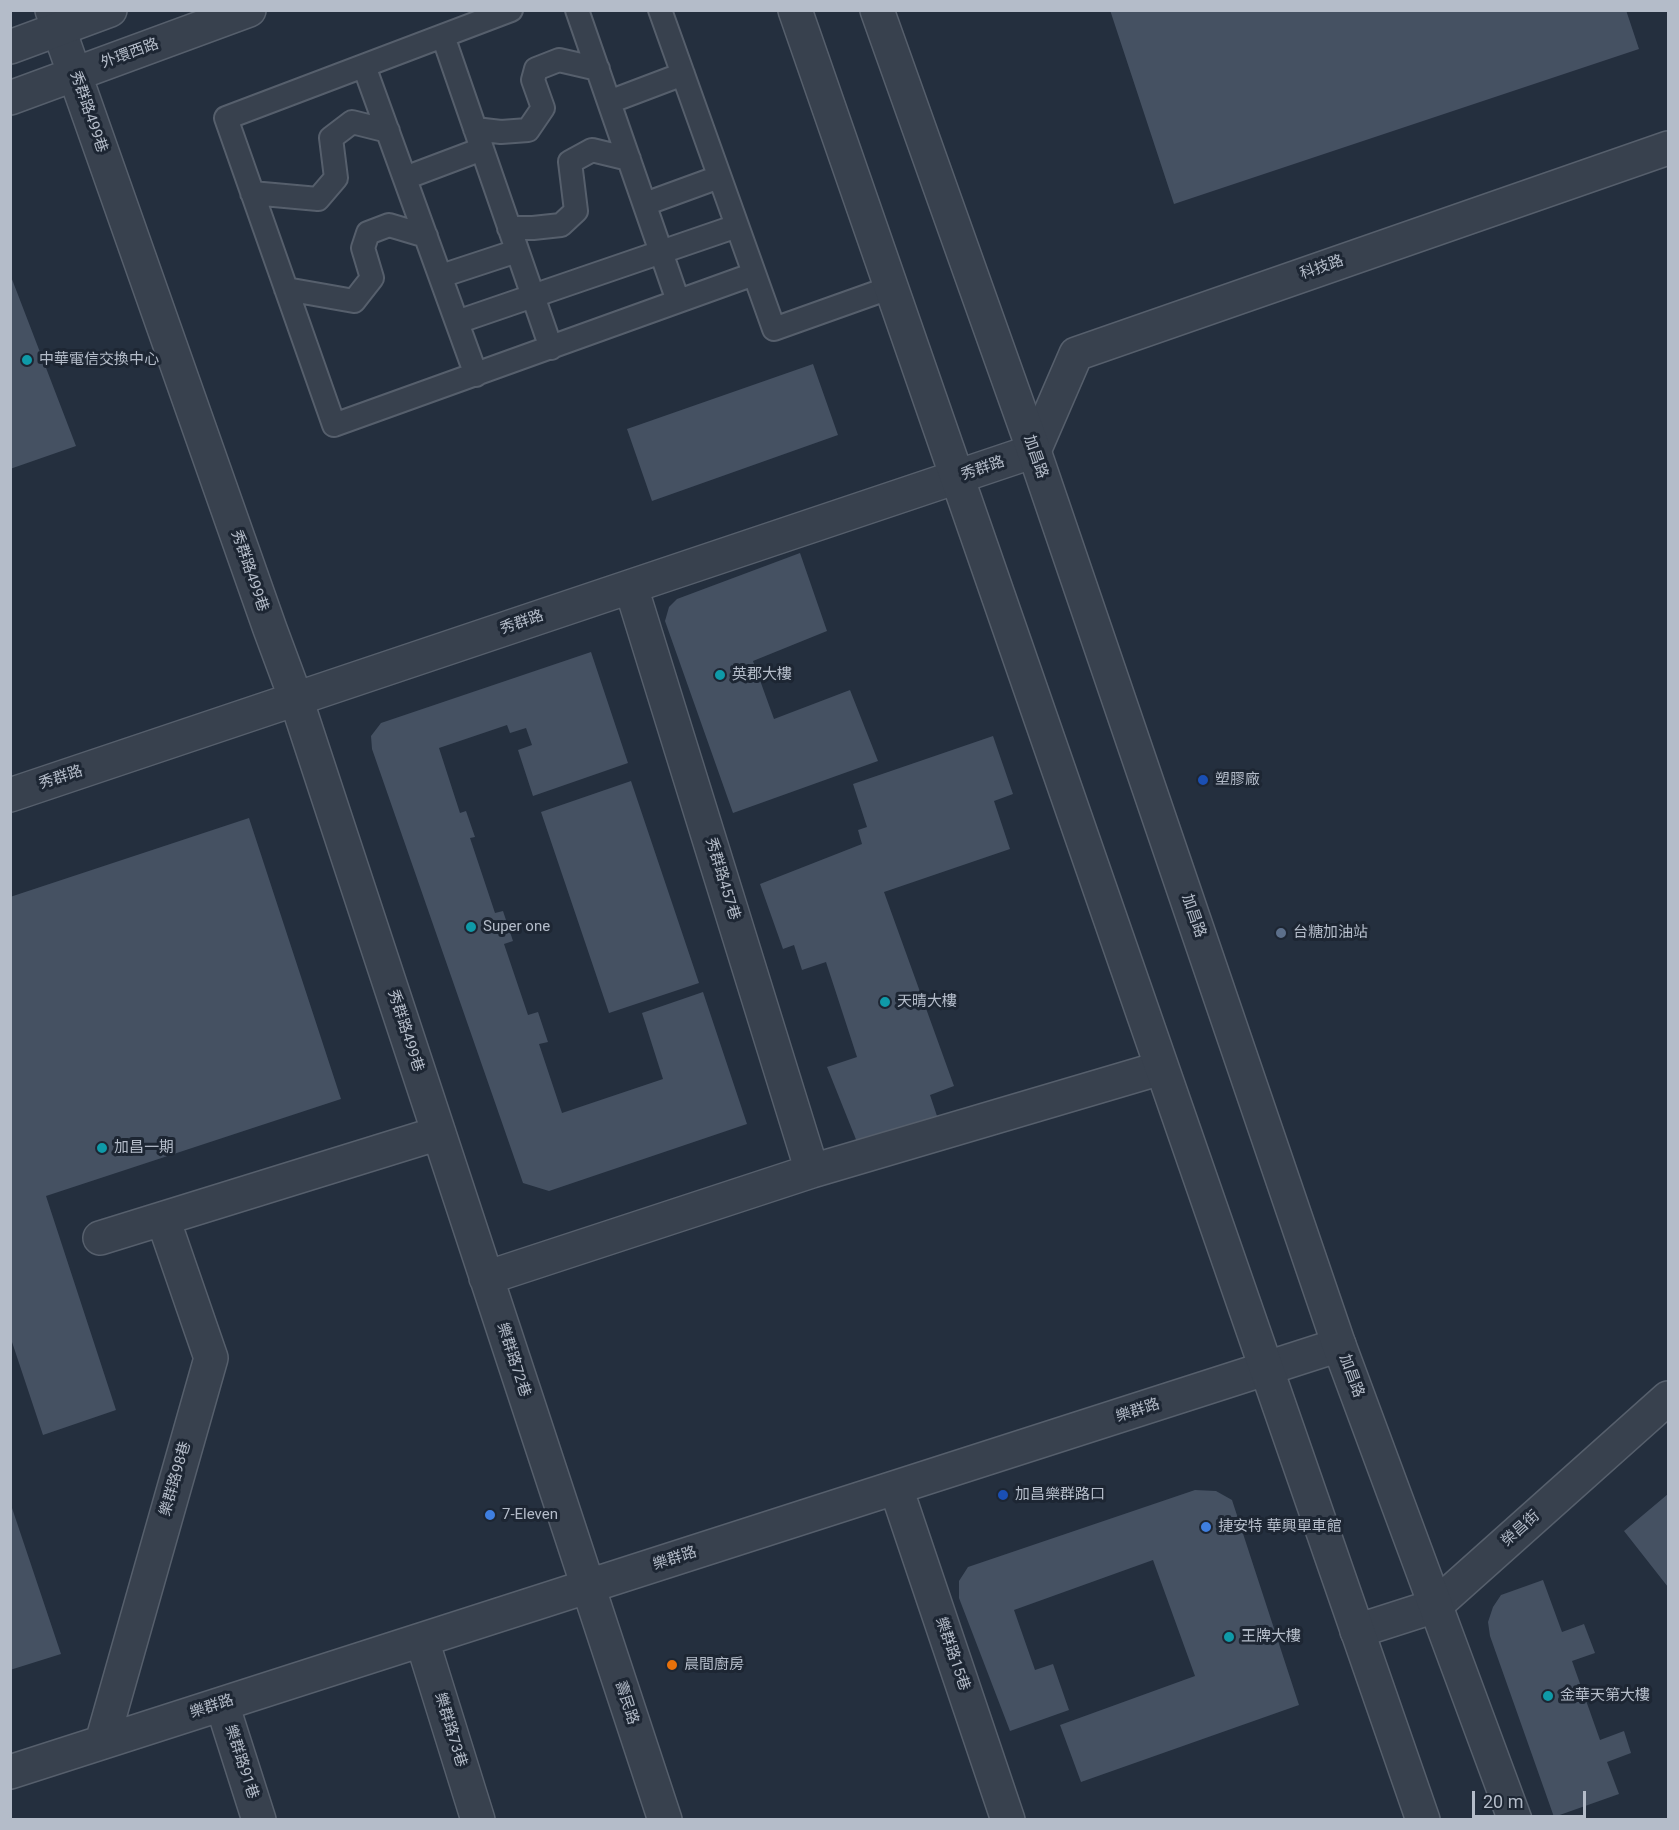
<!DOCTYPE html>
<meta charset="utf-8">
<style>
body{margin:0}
#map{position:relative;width:1679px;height:1830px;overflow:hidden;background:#242f3e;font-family:Roboto,sans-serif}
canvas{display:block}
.frame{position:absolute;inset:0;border:12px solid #b4bcc9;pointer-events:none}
.scale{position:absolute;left:1472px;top:1791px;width:114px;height:27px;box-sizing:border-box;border:3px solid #b4bcc9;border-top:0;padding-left:8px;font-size:18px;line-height:21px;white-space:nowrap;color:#b4bcc9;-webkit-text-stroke:4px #1d2633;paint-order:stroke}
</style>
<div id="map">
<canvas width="1679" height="1830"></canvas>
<div class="frame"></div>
<div class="scale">20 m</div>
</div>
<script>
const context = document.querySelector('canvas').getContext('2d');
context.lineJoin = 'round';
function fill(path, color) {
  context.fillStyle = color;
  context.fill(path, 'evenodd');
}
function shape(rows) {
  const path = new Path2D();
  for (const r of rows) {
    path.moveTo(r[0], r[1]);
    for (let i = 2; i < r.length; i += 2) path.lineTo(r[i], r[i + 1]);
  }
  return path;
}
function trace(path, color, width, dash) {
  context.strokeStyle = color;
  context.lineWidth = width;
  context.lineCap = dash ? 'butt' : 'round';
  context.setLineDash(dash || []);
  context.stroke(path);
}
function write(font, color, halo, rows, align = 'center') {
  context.font = font + ' Roboto,"Noto Sans TC",sans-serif';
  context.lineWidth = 6;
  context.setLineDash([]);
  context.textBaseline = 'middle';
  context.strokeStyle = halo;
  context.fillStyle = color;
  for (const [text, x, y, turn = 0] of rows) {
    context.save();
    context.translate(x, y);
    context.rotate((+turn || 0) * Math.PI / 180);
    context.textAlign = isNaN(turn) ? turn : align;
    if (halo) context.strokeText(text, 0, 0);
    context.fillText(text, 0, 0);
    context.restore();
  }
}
fill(shape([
 [1110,10,1626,10,1639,49,1174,204],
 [10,274,76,446,10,469],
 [813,364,838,435,652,501,627,429],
 [800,553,827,631,753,661,774,719,850,690,878,761,733,813,665,621,669,607,677,599],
 [591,652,628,763,533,796,518,750,532,745,526,728,510,733,507,725,439,748,460,813,466,811,475,837,470,838,495,913,503,911,513,941,504,944,528,1015,538,1012,548,1042,539,1044,562,1113,663,1079,642,1013,703,992,747,1124,549,1191,523,1183,372,749,371,736,381,723],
 [993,736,1013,794,994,801,1010,849,884,892,954,1086,930,1095,937,1116,857,1142,827,1067,857,1057,826,962,802,970,794,945,783,949,760,884,862,844,858,830,867,827,853,784],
 [631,781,699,983,609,1013,541,812],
 [249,818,341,1099,46,1196,116,1410,43,1435,10,1336,10,897],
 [1195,1490,1216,1491,1232,1500,1299,1705,1081,1782,1060,1725,1195,1676,1153,1560,1014,1610,1035,1670,1053,1664,1069,1710,1010,1731,959,1598,959,1581,968,1567],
 [1668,1494,1668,1587,1624,1531],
 [10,1502,61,1654,10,1670],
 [1543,1580,1562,1632,1584,1624,1595,1653,1572,1661,1600,1740,1624,1731,1631,1753,1607,1762,1619,1794,1554,1817,1490,1636,1488,1622,1493,1607,1501,1595]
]), '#455162');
const service = shape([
 [511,10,226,118,334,425,754,274],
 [577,10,678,301],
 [660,10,774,329,892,287],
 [443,36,551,348],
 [364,66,476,375],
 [609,102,683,74],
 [475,129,501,132,528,130,543,108,533,80,536,69,559,60,598,69],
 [405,178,482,149],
 [252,193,318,199,336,178,331,138,352,122,388,131],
 [645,204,719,177],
 [509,228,533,228,561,225,576,211,570,162,592,150,629,159],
 [441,276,517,251],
 [286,289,354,301,372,278,363,248,368,233,389,225,426,236],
 [457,322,737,226]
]);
const minor = shape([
 [52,10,270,629,296,699,665,1820],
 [10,98,249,10],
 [631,587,812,1171],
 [10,795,1034,451,1076,354,1668,148],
 [100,1238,439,1133],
 [486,1278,812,1171,1161,1068],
 [896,1488,1008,1820],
 [1357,1631,1435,1606,1668,1398],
 [422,1640,478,1820],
 [222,1704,259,1820],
 [102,1742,211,1358,163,1219],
 [10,1772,1339,1345]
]);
const tertiary = shape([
 [795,10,1423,1820],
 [877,10,1034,451,1339,1345,1515,1820],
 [10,47,110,10]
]);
trace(service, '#565f6c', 26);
trace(minor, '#565f6c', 36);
trace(tertiary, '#565f6c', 36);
trace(service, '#38414e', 22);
trace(minor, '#38414e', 33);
trace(tertiary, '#38414e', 33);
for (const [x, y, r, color] of [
 [27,360,6,"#0f9aa8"],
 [720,675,6,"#0f9aa8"],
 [1203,780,6,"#1a4fb4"],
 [471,927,6,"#0f9aa8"],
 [1281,933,6,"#5c6f8a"],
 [885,1002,6,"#0f9aa8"],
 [102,1148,6,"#0f9aa8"],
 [1003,1495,6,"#1a4fb4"],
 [490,1515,6,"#3f7fe0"],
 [1206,1527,6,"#3f7fe0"],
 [1229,1637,6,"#0f9aa8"],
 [672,1665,6,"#e8710a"],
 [1548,1696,6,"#0f9aa8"]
]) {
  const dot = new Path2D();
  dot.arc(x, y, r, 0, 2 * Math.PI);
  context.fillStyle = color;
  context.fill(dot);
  trace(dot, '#1d2633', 2);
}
write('15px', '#b4bcc9', '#1d2633', [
 ["外環西路",130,54,-20],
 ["秀群路499巷",88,112,71],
 ["科技路",1322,268,-19],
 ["加昌路",1035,457,71],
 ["秀群路",983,469,-19],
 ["秀群路499巷",249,571,71],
 ["秀群路",522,623,-19],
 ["秀群路",61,778,-18],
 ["秀群路457巷",722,879,73],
 ["加昌路",1193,916,71],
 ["秀群路499巷",405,1031,72],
 ["樂群路72巷",513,1360,72],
 ["加昌路",1351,1376,70],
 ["樂群路",1138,1411,-18],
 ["樂群路98巷",176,1479,-74],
 ["榮昌街",1521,1529,-42],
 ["樂群路",675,1559,-18],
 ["樂群路15巷",952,1654,71],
 ["壽民路",626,1703,72],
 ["樂群路",212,1707,-18],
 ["樂群路73巷",450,1730,73],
 ["樂群路91巷",241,1762,72]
]);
write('15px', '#b4bcc9', '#1d2633', [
 ["中華電信交換中心",39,360],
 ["英郡大樓",732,675],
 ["塑膠廠",1215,780],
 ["Super one",483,927],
 ["台糖加油站",1293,933],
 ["天晴大樓",897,1002],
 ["加昌一期",114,1148],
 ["加昌樂群路口",1015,1495],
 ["7-Eleven",502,1515],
 ["捷安特 華興單車館",1218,1527],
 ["王牌大樓",1241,1637],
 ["晨間廚房",684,1665],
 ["金華天第大樓",1560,1696]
], 'left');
</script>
